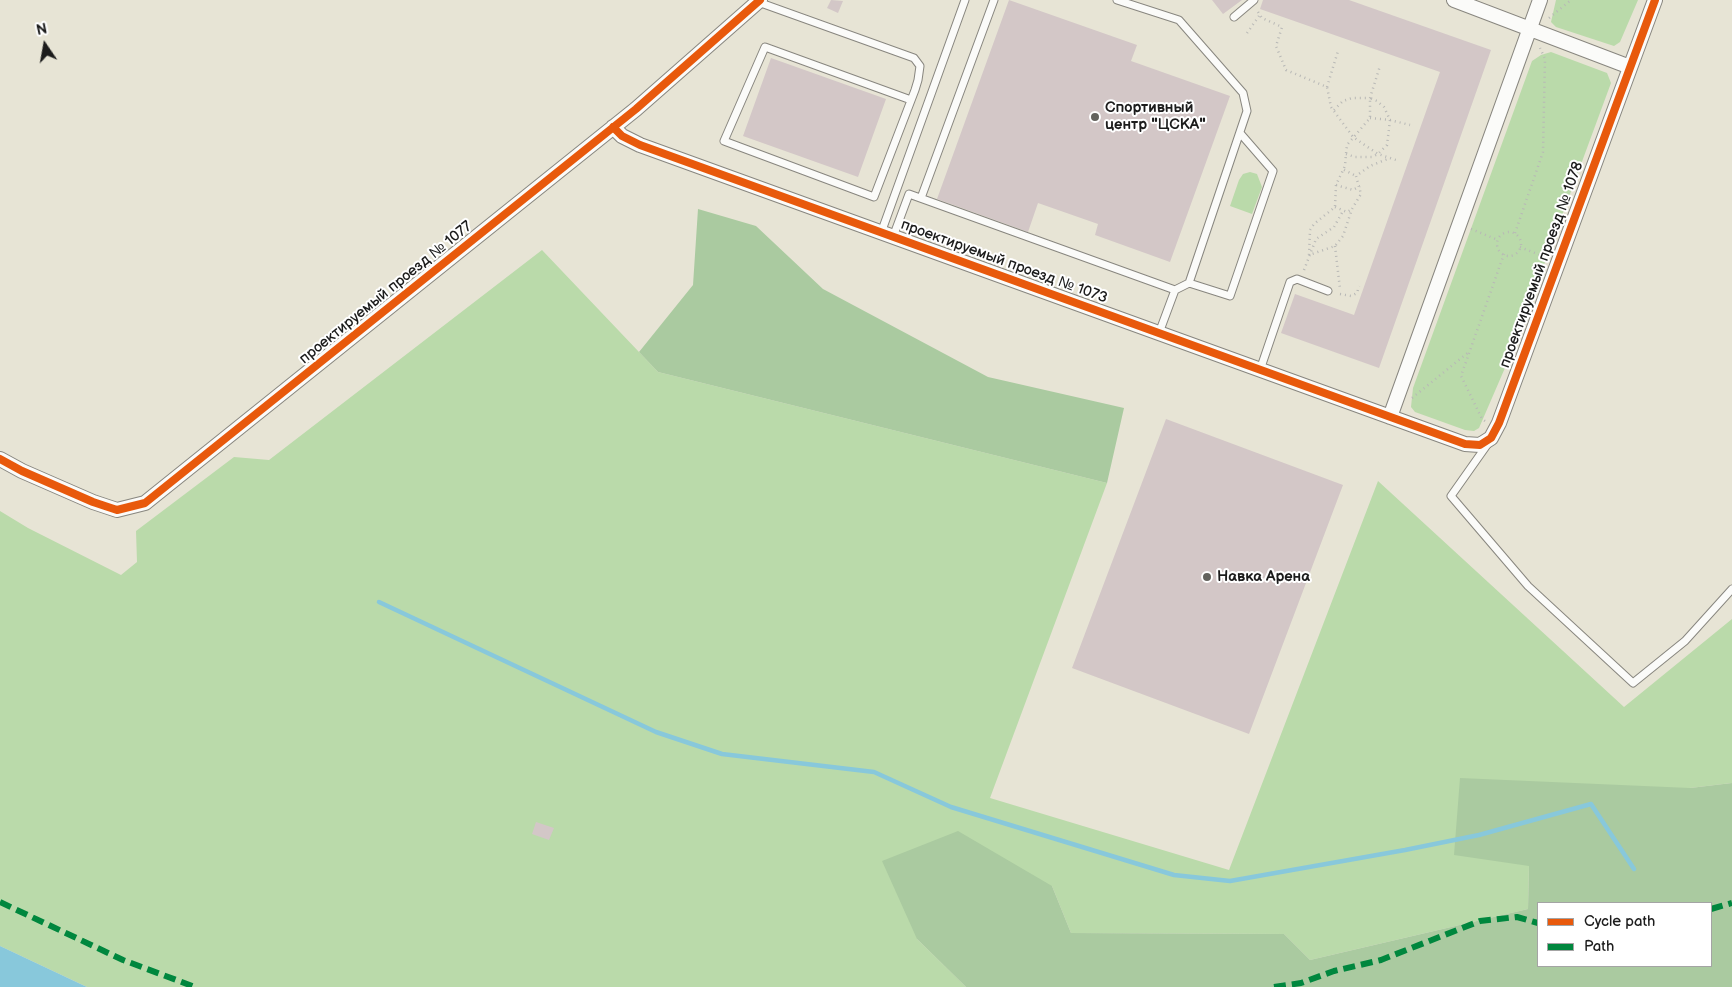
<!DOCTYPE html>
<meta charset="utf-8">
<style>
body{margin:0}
#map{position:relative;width:1732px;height:987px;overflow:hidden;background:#e7e4d5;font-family:"Balsamiq Sans",sans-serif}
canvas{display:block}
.legend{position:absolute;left:1537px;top:902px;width:175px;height:65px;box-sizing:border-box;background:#fff;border:1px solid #a4a4a4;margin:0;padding:6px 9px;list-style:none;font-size:15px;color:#1c1c1c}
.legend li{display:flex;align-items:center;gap:10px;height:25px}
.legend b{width:25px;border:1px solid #a4a4a4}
.north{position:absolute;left:20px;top:20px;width:50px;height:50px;-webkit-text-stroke:4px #fff;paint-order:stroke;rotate:348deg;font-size:14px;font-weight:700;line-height:20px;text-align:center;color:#1c1c1c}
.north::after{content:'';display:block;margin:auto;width:18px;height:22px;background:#1c1c1c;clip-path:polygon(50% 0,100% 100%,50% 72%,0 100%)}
</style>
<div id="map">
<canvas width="1732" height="987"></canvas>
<ul class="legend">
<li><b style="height:6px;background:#e8590c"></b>Cycle path</li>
<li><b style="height:6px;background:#00873e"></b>Path</li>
</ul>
<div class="north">N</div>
</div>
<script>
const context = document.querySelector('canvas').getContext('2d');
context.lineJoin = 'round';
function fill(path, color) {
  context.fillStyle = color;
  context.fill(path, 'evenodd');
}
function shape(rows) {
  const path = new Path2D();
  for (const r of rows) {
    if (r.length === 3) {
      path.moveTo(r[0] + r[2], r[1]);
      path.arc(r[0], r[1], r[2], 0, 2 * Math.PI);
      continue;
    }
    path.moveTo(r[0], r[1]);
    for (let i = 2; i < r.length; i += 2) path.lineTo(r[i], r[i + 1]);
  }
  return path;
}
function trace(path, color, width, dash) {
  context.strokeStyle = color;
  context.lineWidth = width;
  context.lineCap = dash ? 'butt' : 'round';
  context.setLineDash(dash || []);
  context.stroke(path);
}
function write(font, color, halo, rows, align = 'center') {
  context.font = font + ' "Balsamiq Sans",sans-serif';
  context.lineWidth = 4;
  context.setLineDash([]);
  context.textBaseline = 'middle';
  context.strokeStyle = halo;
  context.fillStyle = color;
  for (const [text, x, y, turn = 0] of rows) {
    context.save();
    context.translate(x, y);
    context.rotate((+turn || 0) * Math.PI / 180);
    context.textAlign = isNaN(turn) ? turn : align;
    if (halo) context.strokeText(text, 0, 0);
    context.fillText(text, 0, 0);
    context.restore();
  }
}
fill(shape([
 [1556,0,1638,0,1620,42,1614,46,1556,27,1551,22],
 [1551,52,1607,73,1611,83,1511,354,1479,428,1474,431,1465,430,1415,412,1411,407,1413,388,1532,61,1541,55],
 [1250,172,1257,174,1262,187,1252,214,1230,206,1239,180,1243,174],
 [542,250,658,372,1107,483,990,798,1229,870,1378,481,1624,707,1732,619,1732,783,1690,788,1529,865,1528,909,1310,960,1284,934,1071,933,1052,886,917,939,966,987,87,987,0,946,0,511,28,528,121,575,137,562,136,531,234,457,269,460]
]), '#badaaa');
fill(shape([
 [698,209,756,226,823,289,988,377,1124,408,1107,483,658,372,639,352,693,285],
 [1460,778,1690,788,1732,783,1732,987,966,987,917,939,882,861,958,831,1052,886,1071,933,1284,934,1310,960,1528,909,1529,866,1454,855],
 [1711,903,1711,966,1538,966,1538,903]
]), '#aacaa0');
fill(shape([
 [0,946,87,987,0,987]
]), '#88c8db');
trace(shape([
 [379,602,656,732,722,754,874,772,951,807,1174,875,1230,881,1405,850,1479,835,1591,804,1634,869]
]), '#88c8db', 4.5);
fill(shape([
 [831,0,843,1,838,13,827,8],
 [1009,0,1137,45,1131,61,1230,96,1170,262,1095,235,1098,224,1038,203,1028,232,937,199],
 [1212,0,1242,0,1223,14],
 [1263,0,1349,0,1491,50,1379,368,1281,333,1295,294,1354,315,1440,72,1260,9],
 [771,58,886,99,858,177,743,136],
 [1166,419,1343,485,1249,734,1072,668],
 [536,822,554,828,549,840,532,834]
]), '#d3c7c7');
const service = shape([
 [1117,0,1179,20,1243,93,1247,111,1189,283,1175,290],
 [758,2,914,58,920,66,918,80,915,90,874,197,724,141,765,47,911,100],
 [1234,17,1254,0],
 [921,198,994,0],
 [881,233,965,0],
 [893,237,909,194,1175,290,1159,333],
 [1189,283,1230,296,1273,171,1240,133],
 [1260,370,1290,282,1297,279,1328,291],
 [1487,445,1451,496,1528,586,1633,683,1685,641,1732,589]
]);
const minor = shape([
 [1454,0,1630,67],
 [613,127,622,136,640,145,1465,444,1480,445,1491,438,1499,423,1655,0],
 [1390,417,1540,0],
 [0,459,22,471,93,502,117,510,145,503,636,109,760,0]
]);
trace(service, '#88867f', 9);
trace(minor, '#88867f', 16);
trace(shape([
 [1258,12,1262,18,1282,27,1276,46,1286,70,1327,87,1331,107,1353,137,1378,154,1399,161],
 [1549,18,1571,0],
 [1247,33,1259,16],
 [1327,87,1338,51],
 [1334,110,1343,101,1352,98,1370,98,1380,66],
 [1370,118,1390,120,1410,125],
 [1346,154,1355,157,1372,157,1378,154,1387,145,1390,120,1384,107,1377,101,1370,98,1370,118,1347,145,1346,154,1345,166,1336,185,1335,207,1314,224,1310,230,1309,255,1335,246,1343,236,1352,209,1361,194,1356,176,1370,166,1390,158],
 [1344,170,1356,176],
 [1336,185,1353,190,1360,186],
 [1335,207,1347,212,1352,209],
 [1471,229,1498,240],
 [1509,244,12],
 [1515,233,1543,152,1545,59,1540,48],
 [1335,246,1340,289],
 [1520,247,1545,257],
 [1304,270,1316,239,1334,227,1343,211],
 [1340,294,1351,296,1357,293,1359,286],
 [1412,398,1470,351],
 [1485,421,1482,419,1461,376,1504,254]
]), '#b8b8b6', 2.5, [1, 4]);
trace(service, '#fbfbf9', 7);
trace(minor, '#fbfbf9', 14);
trace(shape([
 [0,902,123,960,195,987],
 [1711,909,1732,903],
 [1274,987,1301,983,1334,971,1381,960,1480,921,1517,917,1538,923]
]), '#00873e', 6, [12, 6]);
trace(shape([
 [613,127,622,136,640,145,1465,444,1480,445,1491,438,1499,423,1655,0],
 [0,459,22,471,93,502,117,510,145,503,636,109,760,0]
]), '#e8590c', 8);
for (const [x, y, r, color] of [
 [1095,117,5,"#63625d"],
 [1207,577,5,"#63625d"]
]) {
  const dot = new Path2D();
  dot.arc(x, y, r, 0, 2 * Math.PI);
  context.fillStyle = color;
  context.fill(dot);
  trace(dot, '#fff', 2);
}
write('bold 15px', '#1c1c1c', '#fff', [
 ["Спортивный",1105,108],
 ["центр \"ЦСКА\"",1105,125],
 ["Навка Арена",1217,577]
], 'left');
write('15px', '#1c1c1c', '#fff', [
 ["проектируемый проезд № 1073",1004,262,20],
 ["проектируемый проезд № 1078",1542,265,-70],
 ["проектируемый проезд № 1077",386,293,-39]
]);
</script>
